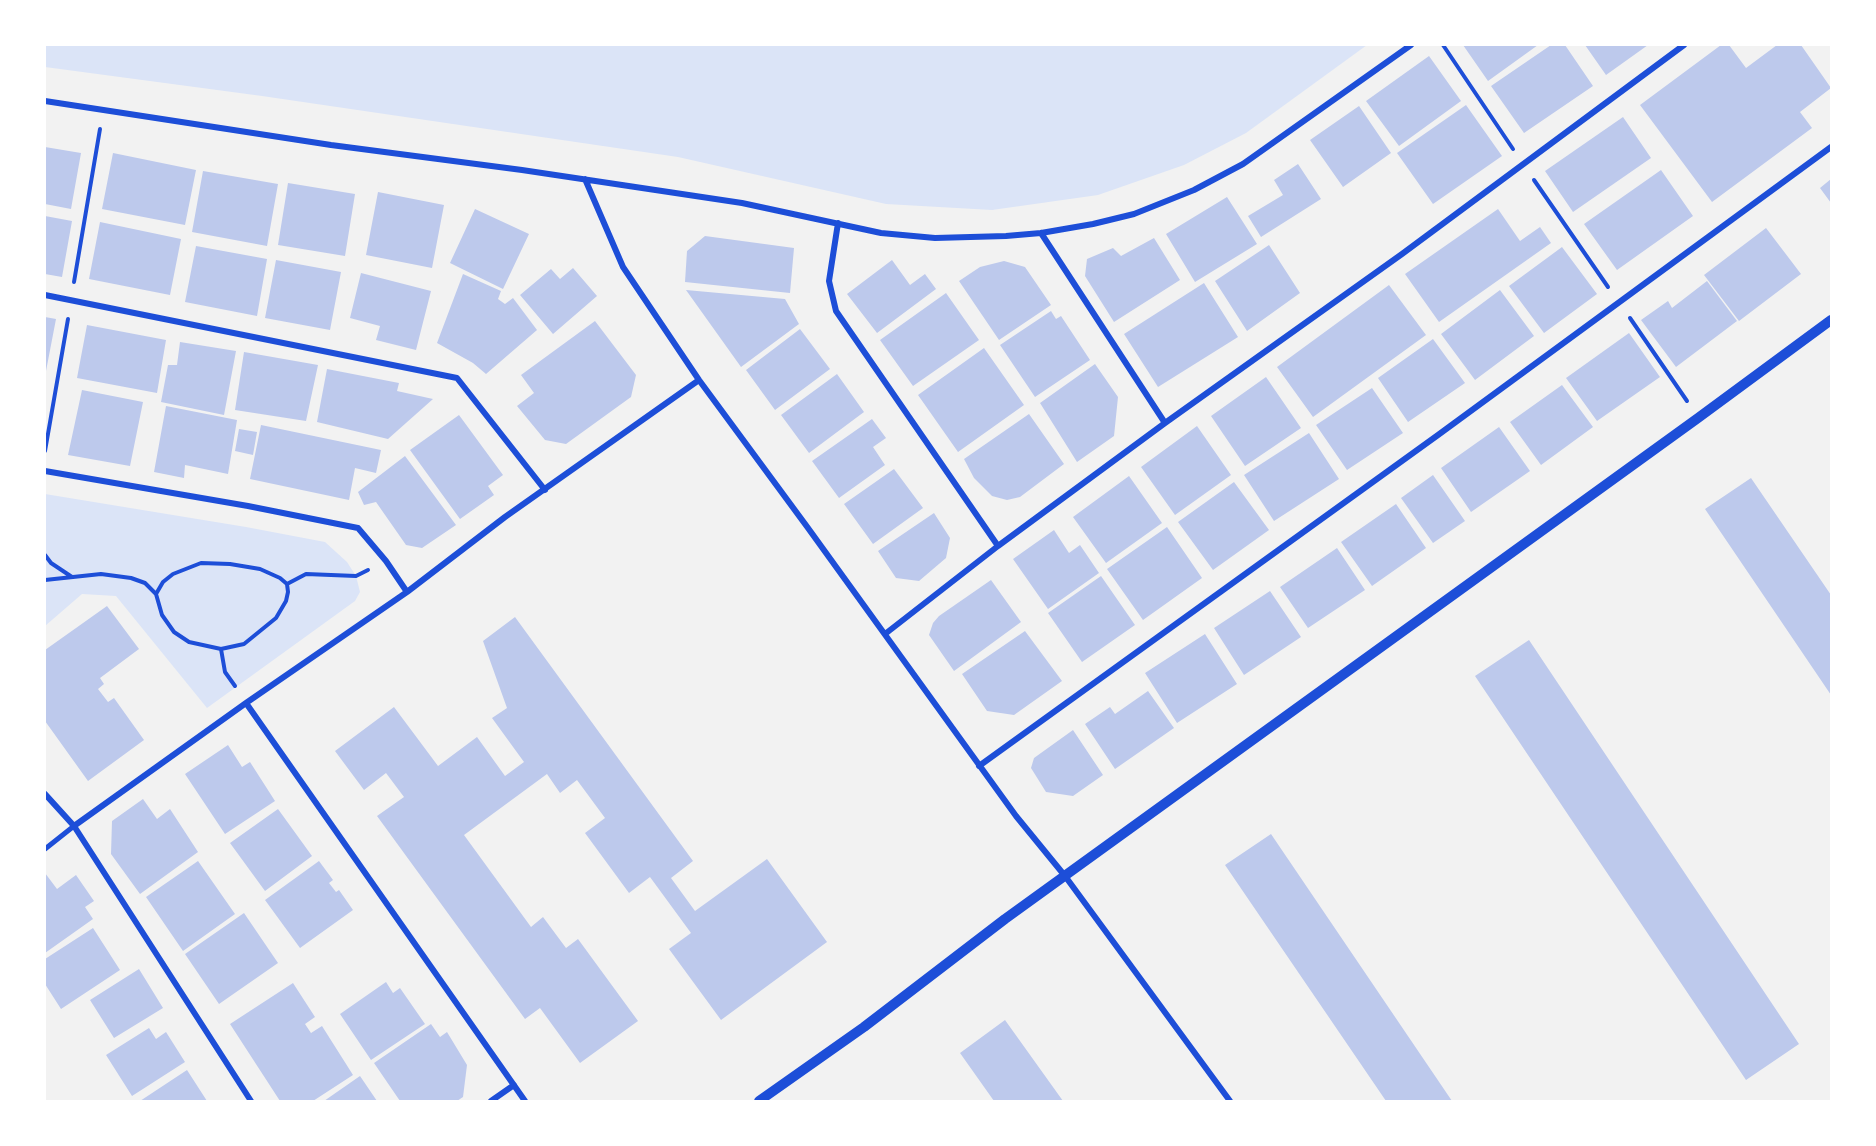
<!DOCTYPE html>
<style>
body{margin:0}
#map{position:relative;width:1876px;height:1146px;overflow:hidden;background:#f2f2f2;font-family:"DejaVu Sans",sans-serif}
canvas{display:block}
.frame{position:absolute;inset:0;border:46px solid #fff;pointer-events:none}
</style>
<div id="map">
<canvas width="1876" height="1146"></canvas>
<div class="frame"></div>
</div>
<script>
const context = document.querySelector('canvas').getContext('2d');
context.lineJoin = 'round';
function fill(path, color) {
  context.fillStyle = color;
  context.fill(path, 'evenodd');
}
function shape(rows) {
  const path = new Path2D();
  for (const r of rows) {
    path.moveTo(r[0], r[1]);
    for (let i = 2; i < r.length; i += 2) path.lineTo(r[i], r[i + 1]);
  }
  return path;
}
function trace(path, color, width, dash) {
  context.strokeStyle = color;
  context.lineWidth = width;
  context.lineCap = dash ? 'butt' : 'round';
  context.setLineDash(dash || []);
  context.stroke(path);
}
fill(shape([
 [45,45,1367,45,1246,133,1184,165,1098,195,992,210,886,204,678,157,262,96,45,67],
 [45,494,246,527,325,542,347,562,356,576,360,592,355,601,207,708,116,596,82,594,45,626]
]), '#dbe4f7');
fill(shape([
 [1463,45,1538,45,1488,81],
 [1551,45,1565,45,1593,86,1524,133,1491,86],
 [1585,45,1648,45,1606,75],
 [1721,45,1729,45,1746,68,1777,45,1801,45,1831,88,1800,112,1812,128,1712,202,1640,105],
 [1429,56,1461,101,1399,146,1366,101],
 [1466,105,1502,156,1433,204,1397,153],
 [1359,106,1391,153,1343,187,1310,140],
 [1623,117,1651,158,1573,212,1545,171],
 [45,147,81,153,71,209,45,204],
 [113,153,196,170,185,225,102,209],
 [1298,164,1321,199,1261,237,1248,216,1283,195,1274,180],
 [1661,170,1693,216,1617,270,1584,224],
 [203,171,278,184,267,246,192,232],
 [1831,179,1831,203,1820,188],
 [288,183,355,194,345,256,278,245],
 [378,192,444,205,432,268,366,255],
 [1227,197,1257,244,1195,282,1166,234],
 [475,209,529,234,503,289,450,263],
 [1498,209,1520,241,1540,227,1551,243,1439,322,1405,274],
 [45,216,72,221,62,277,45,274],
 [100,222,181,239,170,295,89,279],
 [1766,228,1801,274,1739,321,1704,275],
 [705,236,794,248,790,293,685,282,687,251],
 [1154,238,1180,280,1114,322,1085,276,1087,259,1113,248,1121,256],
 [1269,245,1300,293,1247,331,1215,281],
 [196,246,267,259,257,316,185,302],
 [1562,247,1597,294,1544,333,1509,286],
 [276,260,341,272,330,330,265,318],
 [892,260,910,285,925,274,936,289,877,333,847,294],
 [1004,261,1025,267,1051,305,999,340,959,281,980,267],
 [573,268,597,296,553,334,520,295,551,269,560,279],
 [361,273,431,291,416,350,376,340,380,326,350,318],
 [463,274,501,291,498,299,505,304,513,298,537,330,486,374,473,363,437,343],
 [1707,281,1737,321,1676,367,1641,320,1668,301,1672,308],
 [1204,283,1238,337,1158,387,1124,334],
 [1389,285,1426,335,1313,417,1277,367],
 [686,290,785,299,799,324,741,367],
 [1500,290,1534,336,1475,380,1441,334],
 [946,293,979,340,913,386,880,340],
 [1051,311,1056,319,1061,316,1090,360,1035,397,1000,345],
 [45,317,56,319,46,371,45,371],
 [595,321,636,375,631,397,566,444,545,440,517,406,534,393,521,375],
 [87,325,166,340,157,393,77,378],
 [800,329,830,369,775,410,746,370],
 [1629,333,1660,377,1597,421,1566,378],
 [1433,339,1465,383,1408,422,1378,378],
 [180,342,236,351,224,415,161,402,168,365,177,365],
 [984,348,1024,405,958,452,918,395],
 [244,352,318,365,306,421,235,410],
 [1095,364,1118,397,1114,436,1077,462,1040,403],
 [327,369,399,383,397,391,433,399,388,439,317,422],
 [837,374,864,412,809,453,781,415],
 [1266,377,1301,428,1245,466,1211,416],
 [1562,385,1593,427,1541,465,1510,422],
 [1372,388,1403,433,1347,470,1316,425],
 [82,390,143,402,130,466,68,455],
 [166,406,237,420,228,474,185,465,184,478,154,472],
 [1029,414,1064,464,1020,497,1007,500,992,496,974,478,964,459],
 [459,415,503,475,488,486,494,495,460,519,410,450],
 [872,419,886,438,873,447,885,465,839,498,812,461],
 [261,425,381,450,376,473,355,468,349,500,250,479],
 [1197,426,1231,475,1175,515,1141,467],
 [1499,427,1530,471,1471,512,1441,468],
 [239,429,257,432,253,455,235,451],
 [1309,433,1339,479,1274,521,1244,475],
 [405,456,456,525,422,548,406,545,376,502,364,505,358,492],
 [894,469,923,508,873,544,844,504],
 [1433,475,1465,521,1433,543,1401,498],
 [1129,476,1162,523,1106,563,1073,517],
 [1751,478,1831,595,1831,695,1705,509],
 [1234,482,1269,530,1213,570,1178,522],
 [1396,504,1426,548,1372,586,1341,542],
 [934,513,950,538,946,558,919,581,896,578,878,551],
 [1167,527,1202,578,1143,620,1107,569],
 [1054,530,1069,553,1080,545,1099,573,1048,609,1013,559],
 [1337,548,1365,590,1308,628,1280,587],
 [1101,576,1135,625,1082,662,1048,613],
 [991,580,1021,622,954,671,929,635,933,623,939,616],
 [1270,591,1301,637,1244,675,1214,628],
 [107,606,139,649,100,678,104,684,98,689,108,702,114,698,144,740,88,781,45,721,45,650],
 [515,617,693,861,671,878,695,911,767,859,827,942,721,1020,669,949,691,933,650,877,629,893,585,833,605,818,577,780,560,793,547,774,464,835,531,927,543,917,566,948,578,939,638,1021,580,1063,540,1008,525,1019,377,816,404,797,386,773,364,790,335,751,394,707,438,766,477,737,505,776,524,762,492,718,507,708,483,641],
 [1025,631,1062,681,1014,715,987,711,962,674],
 [1205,634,1237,684,1177,723,1145,673],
 [1529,640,1799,1044,1746,1080,1475,676],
 [1148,691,1174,728,1115,769,1085,724,1110,707,1115,714],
 [1073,730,1103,775,1073,796,1046,792,1031,768,1034,758],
 [228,745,242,767,250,762,275,801,225,834,185,774],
 [143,799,157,819,170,809,198,852,140,894,111,854,112,821],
 [278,809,312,856,265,891,230,843],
 [1271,834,1452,1101,1386,1101,1225,865],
 [198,861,235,914,183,951,146,897],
 [319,861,333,880,329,883,336,892,339,890,353,910,300,948,265,900],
 [45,873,57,889,76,875,94,901,85,907,93,919,45,953],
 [244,913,278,963,219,1004,185,954],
 [93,928,120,970,61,1009,45,984,45,959],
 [139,969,163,1008,114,1038,90,1000],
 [386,982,393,993,400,988,425,1024,371,1060,340,1014],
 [293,983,315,1017,305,1024,311,1033,322,1026,353,1075,313,1101,280,1101,230,1024],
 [1005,1020,1063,1101,994,1101,960,1053],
 [431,1024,440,1037,447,1032,467,1065,463,1097,457,1101,400,1101,374,1063],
 [149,1028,156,1039,166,1032,185,1062,132,1096,106,1055],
 [187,1070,207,1101,140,1101],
 [360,1076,377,1101,324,1101]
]), '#bdc9ec');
trace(shape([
 [1443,45,1513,149],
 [1534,180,1608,287],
 [74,282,100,129],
 [1630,318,1687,401],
 [45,451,68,319],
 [45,555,51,563,72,577],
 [45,580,101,574,131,578,145,583,156,594,162,615,174,632,189,642,221,649,225,672,235,686],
 [156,594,163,582,173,574,201,563,230,564,260,569,280,578,287,584],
 [221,649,244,644,276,618,286,601,288,592,287,584,306,574,356,576,368,570]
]), '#1d4ed8', 4);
trace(shape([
 [45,849,74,826]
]), '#1d4ed8', 5);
trace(shape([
 [45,101,331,145,522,170,742,203,881,233,935,238,1006,236,1041,233,1093,224,1134,214,1194,190,1243,164,1411,45],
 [585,179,623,267,699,380,808,528,1016,816,1065,876,1230,1101],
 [838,223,829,281,836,311,998,546],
 [1041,233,1165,423],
 [45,295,457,378,545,490],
 [45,471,248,506,358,528,386,561,407,592],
 [885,634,998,546,1165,423,1402,254,1684,45],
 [246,703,525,1101],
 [979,766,1438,435,1831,147],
 [45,794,74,826,251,1101],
 [74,826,246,703,407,592,505,517,699,380],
 [491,1101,514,1085]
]), '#1d4ed8', 6);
trace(shape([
 [759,1101,864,1027,1005,919,1698,418,1831,320]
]), '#1d4ed8', 10);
</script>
